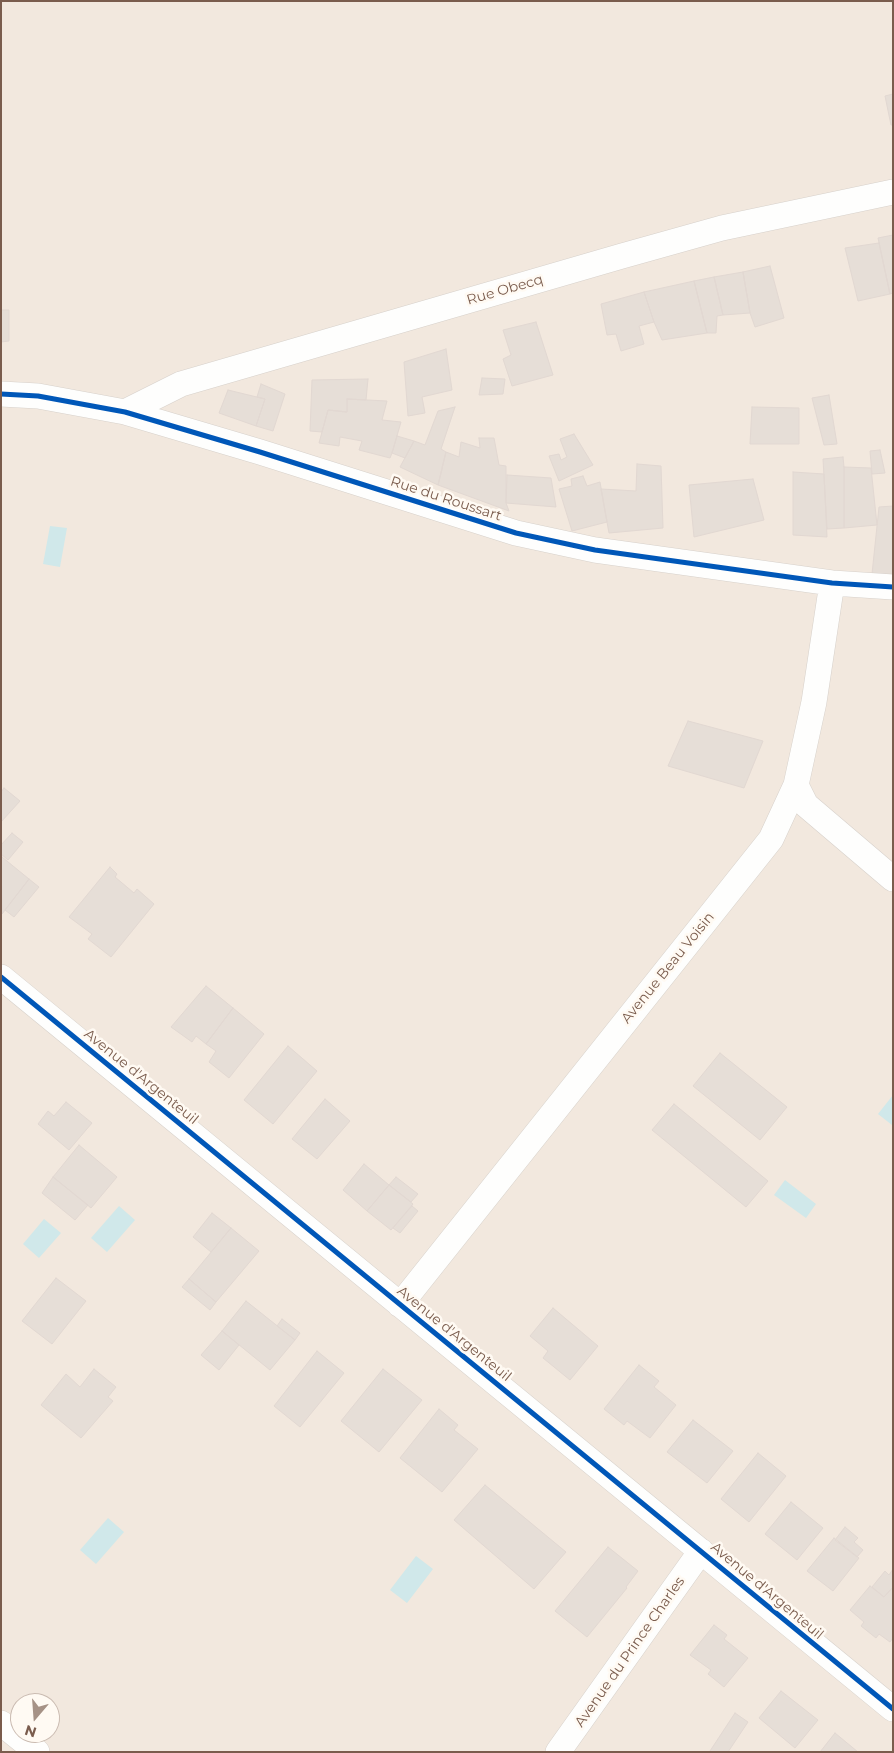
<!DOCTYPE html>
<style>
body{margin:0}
#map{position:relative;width:894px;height:1753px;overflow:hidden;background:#f9f5f0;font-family:Montserrat,sans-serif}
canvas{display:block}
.frame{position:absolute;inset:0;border:2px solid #7a5c4d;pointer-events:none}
.north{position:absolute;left:10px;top:1693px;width:50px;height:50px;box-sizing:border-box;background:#fffaf3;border:1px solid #cabbb1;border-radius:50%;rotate:198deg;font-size:14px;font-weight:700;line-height:20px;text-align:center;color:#7a5c4d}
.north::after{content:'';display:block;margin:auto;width:18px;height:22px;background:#a69286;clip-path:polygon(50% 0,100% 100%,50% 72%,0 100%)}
</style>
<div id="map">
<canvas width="894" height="1753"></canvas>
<div class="frame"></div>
<div class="north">N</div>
</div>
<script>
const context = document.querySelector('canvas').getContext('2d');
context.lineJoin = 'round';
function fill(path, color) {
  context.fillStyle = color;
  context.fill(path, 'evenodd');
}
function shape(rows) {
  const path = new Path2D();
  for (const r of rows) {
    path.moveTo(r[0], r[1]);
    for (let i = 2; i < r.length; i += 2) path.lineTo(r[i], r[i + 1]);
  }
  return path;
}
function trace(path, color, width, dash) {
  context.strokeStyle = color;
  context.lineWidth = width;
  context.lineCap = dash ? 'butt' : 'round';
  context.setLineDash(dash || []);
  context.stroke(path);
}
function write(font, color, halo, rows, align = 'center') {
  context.font = font + ' Montserrat,sans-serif';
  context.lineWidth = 5;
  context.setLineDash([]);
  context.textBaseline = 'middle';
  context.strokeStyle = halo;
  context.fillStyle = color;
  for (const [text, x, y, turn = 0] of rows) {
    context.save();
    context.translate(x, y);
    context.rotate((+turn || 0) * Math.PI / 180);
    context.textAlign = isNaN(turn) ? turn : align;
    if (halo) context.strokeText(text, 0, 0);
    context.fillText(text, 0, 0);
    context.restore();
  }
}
fill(shape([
 [1,1,893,1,893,1752,1,1752],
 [20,1703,50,1703,50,1733,20,1733]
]), '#f2e8de');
fill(shape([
 [50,526,67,528,60,567,43,564],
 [893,1095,893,1124,892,1125,878,1114],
 [785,1180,816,1204,806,1218,774,1195],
 [119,1206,135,1220,107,1252,91,1238],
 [44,1219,61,1233,39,1258,23,1244],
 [108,1518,124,1532,96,1564,80,1550],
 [416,1556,433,1569,407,1603,390,1590]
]), '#d0e8ea');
const building = shape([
 [893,94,893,125,891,125,885,96,893,94],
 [893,235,893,293,890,294,878,238,893,235],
 [879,243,890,294,858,301,845,248,879,243],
 [770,266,784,318,755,327,750,313,743,272,770,266],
 [743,272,750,313,723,315,714,277,743,272],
 [714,277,723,315,717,316,716,333,707,333,694,281,714,277],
 [694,281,707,333,662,340,654,322,644,292,694,281],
 [644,292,654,322,639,326,644,344,621,351,616,334,607,335,601,304,644,292],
 [1,310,9,310,9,341,1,342,1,310],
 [536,322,553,375,512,386,503,359,511,355,503,330,536,322],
 [446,349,452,390,422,397,425,413,408,416,404,362,446,349],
 [482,378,505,379,503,394,479,395,482,378],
 [368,379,366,400,347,399,347,412,328,410,322,432,310,431,312,380,368,379],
 [261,384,285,394,273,431,256,426,265,399,257,397,261,384],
 [228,390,265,399,256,426,219,413,228,390],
 [829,395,837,444,824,445,812,398,829,395],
 [347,399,387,401,382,420,401,422,392,453,390,458,359,450,362,441,340,437,339,446,319,443,328,410,347,412,347,399],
 [455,407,441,449,446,452,438,485,400,467,414,441,425,445,438,411,455,407],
 [752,407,799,408,799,444,750,444,752,407],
 [574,434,593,465,559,481,549,456,559,454,561,460,567,457,560,439,574,434],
 [397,436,414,441,405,458,392,453,397,436],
 [479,438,494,438,499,465,506,466,506,503,509,511,438,485,446,452,459,457,461,442,480,448,479,438],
 [880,450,885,473,872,474,870,451,880,450],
 [843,457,844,467,844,528,827,529,823,459,843,457],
 [637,464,661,466,663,528,609,533,601,489,636,491,637,464],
 [844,467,871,468,877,525,844,528,844,467],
 [793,472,824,474,827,537,793,535,793,472],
 [507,475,551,478,556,507,506,503,507,475],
 [583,476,587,486,600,482,607,522,572,531,559,489,572,486,571,479,583,476],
 [753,479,764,520,694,537,689,485,753,479],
 [893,506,893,575,872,574,879,507,893,506],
 [688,721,763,741,744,788,668,766,688,721],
 [4,788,20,801,1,822,1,792,4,788],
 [12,833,23,842,8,860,1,854,1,845,12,833],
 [2,857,29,879,2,914,1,858,2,857],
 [110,867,117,874,115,877,134,893,137,889,154,904,111,957,88,939,92,934,69,917,110,867],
 [29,879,39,887,14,917,5,910,29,879],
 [206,986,233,1008,206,1044,196,1036,192,1042,171,1027,206,986],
 [233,1008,264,1034,229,1078,209,1062,216,1051,206,1044,233,1008],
 [288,1046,317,1071,273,1124,244,1100,288,1046],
 [720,1053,787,1107,760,1140,693,1086,720,1053],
 [325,1099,350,1121,317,1159,292,1139,325,1099],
 [66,1102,92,1123,69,1150,38,1124,48,1111,54,1116,66,1102],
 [674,1104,768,1181,746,1207,652,1130,674,1104],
 [79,1145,117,1177,91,1208,53,1177,79,1145],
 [364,1164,389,1185,367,1211,343,1190,364,1164],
 [53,1177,88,1205,75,1220,42,1193,53,1177],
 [396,1177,418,1194,411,1202,389,1185,396,1177],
 [389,1185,413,1204,391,1230,367,1211,389,1185],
 [412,1206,418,1211,400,1233,393,1228,412,1206],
 [212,1213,231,1228,211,1252,193,1237,212,1213],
 [231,1228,259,1251,216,1302,189,1279,231,1228],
 [56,1278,86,1301,52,1344,22,1321,56,1278],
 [189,1279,216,1302,210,1310,182,1287,189,1279],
 [246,1301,295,1340,270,1370,222,1331,246,1301],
 [553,1308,598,1346,570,1380,543,1358,548,1351,530,1336,553,1308],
 [282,1319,300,1333,295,1340,277,1326,282,1319],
 [222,1331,239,1345,219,1370,201,1355,222,1331],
 [317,1351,344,1373,300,1427,274,1406,317,1351],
 [639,1365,659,1381,654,1387,676,1405,650,1438,627,1421,624,1425,604,1409,639,1365],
 [94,1369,116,1387,108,1397,113,1401,81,1438,41,1405,66,1374,80,1387,94,1369],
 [383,1369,422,1400,379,1452,341,1421,383,1369],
 [439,1409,458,1425,454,1430,478,1449,442,1492,400,1458,439,1409],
 [693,1420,733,1451,707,1483,667,1452,693,1420],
 [758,1453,786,1476,749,1522,721,1499,758,1453],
 [485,1485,566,1552,534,1589,454,1520,485,1485],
 [791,1502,823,1528,797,1560,765,1534,791,1502],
 [845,1527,858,1538,854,1542,863,1550,857,1557,835,1540,845,1527],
 [834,1538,859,1558,833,1591,807,1571,834,1538],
 [608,1547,638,1571,626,1587,627,1588,587,1637,555,1611,608,1547],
 [893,1569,893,1587,884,1597,872,1587,885,1571,889,1575,893,1569],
 [870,1586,884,1597,893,1587,893,1638,890,1642,879,1634,876,1638,861,1626,864,1622,850,1610,870,1586],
 [714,1625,727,1635,724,1639,748,1658,724,1687,708,1674,711,1670,690,1655,714,1625],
 [781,1691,818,1720,795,1748,759,1718,781,1691],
 [735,1713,748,1722,728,1752,711,1752,710,1751,735,1713],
 [835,1733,858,1752,820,1752,835,1733]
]);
fill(building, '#e6ded7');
trace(building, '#e2d8d2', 1);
const minor = shape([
 [1,394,38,396,125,412,260,452,516,533,595,550,832,583,893,587],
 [125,412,181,384,622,256,722,228,893,192],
 [796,785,806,805,893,879],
 [1,977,893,1709],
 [400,1305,771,839,796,785,814,702,832,583],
 [1,1723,37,1752],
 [558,1752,701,1551]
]);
trace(minor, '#d7d1cb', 26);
trace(minor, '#fefefd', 25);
trace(shape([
 [1,394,38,396,125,412,260,452,516,533,595,550,832,583,893,587],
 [1,977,893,1709]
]), '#0057b8', 5);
write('14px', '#7a5c4d', '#fffaf3', [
 ["Rue Obecq",505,290,-16],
 ["Rue du Roussart",446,499,18],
 ["Avenue Beau Voisin",668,968,-51],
 ["Avenue d'Argenteuil",141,1077,39],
 ["Avenue d'Argenteuil",454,1334,39],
 ["Avenue d'Argenteuil",767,1591,40],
 ["Avenue du Prince Charles",630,1652,-55]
]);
</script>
